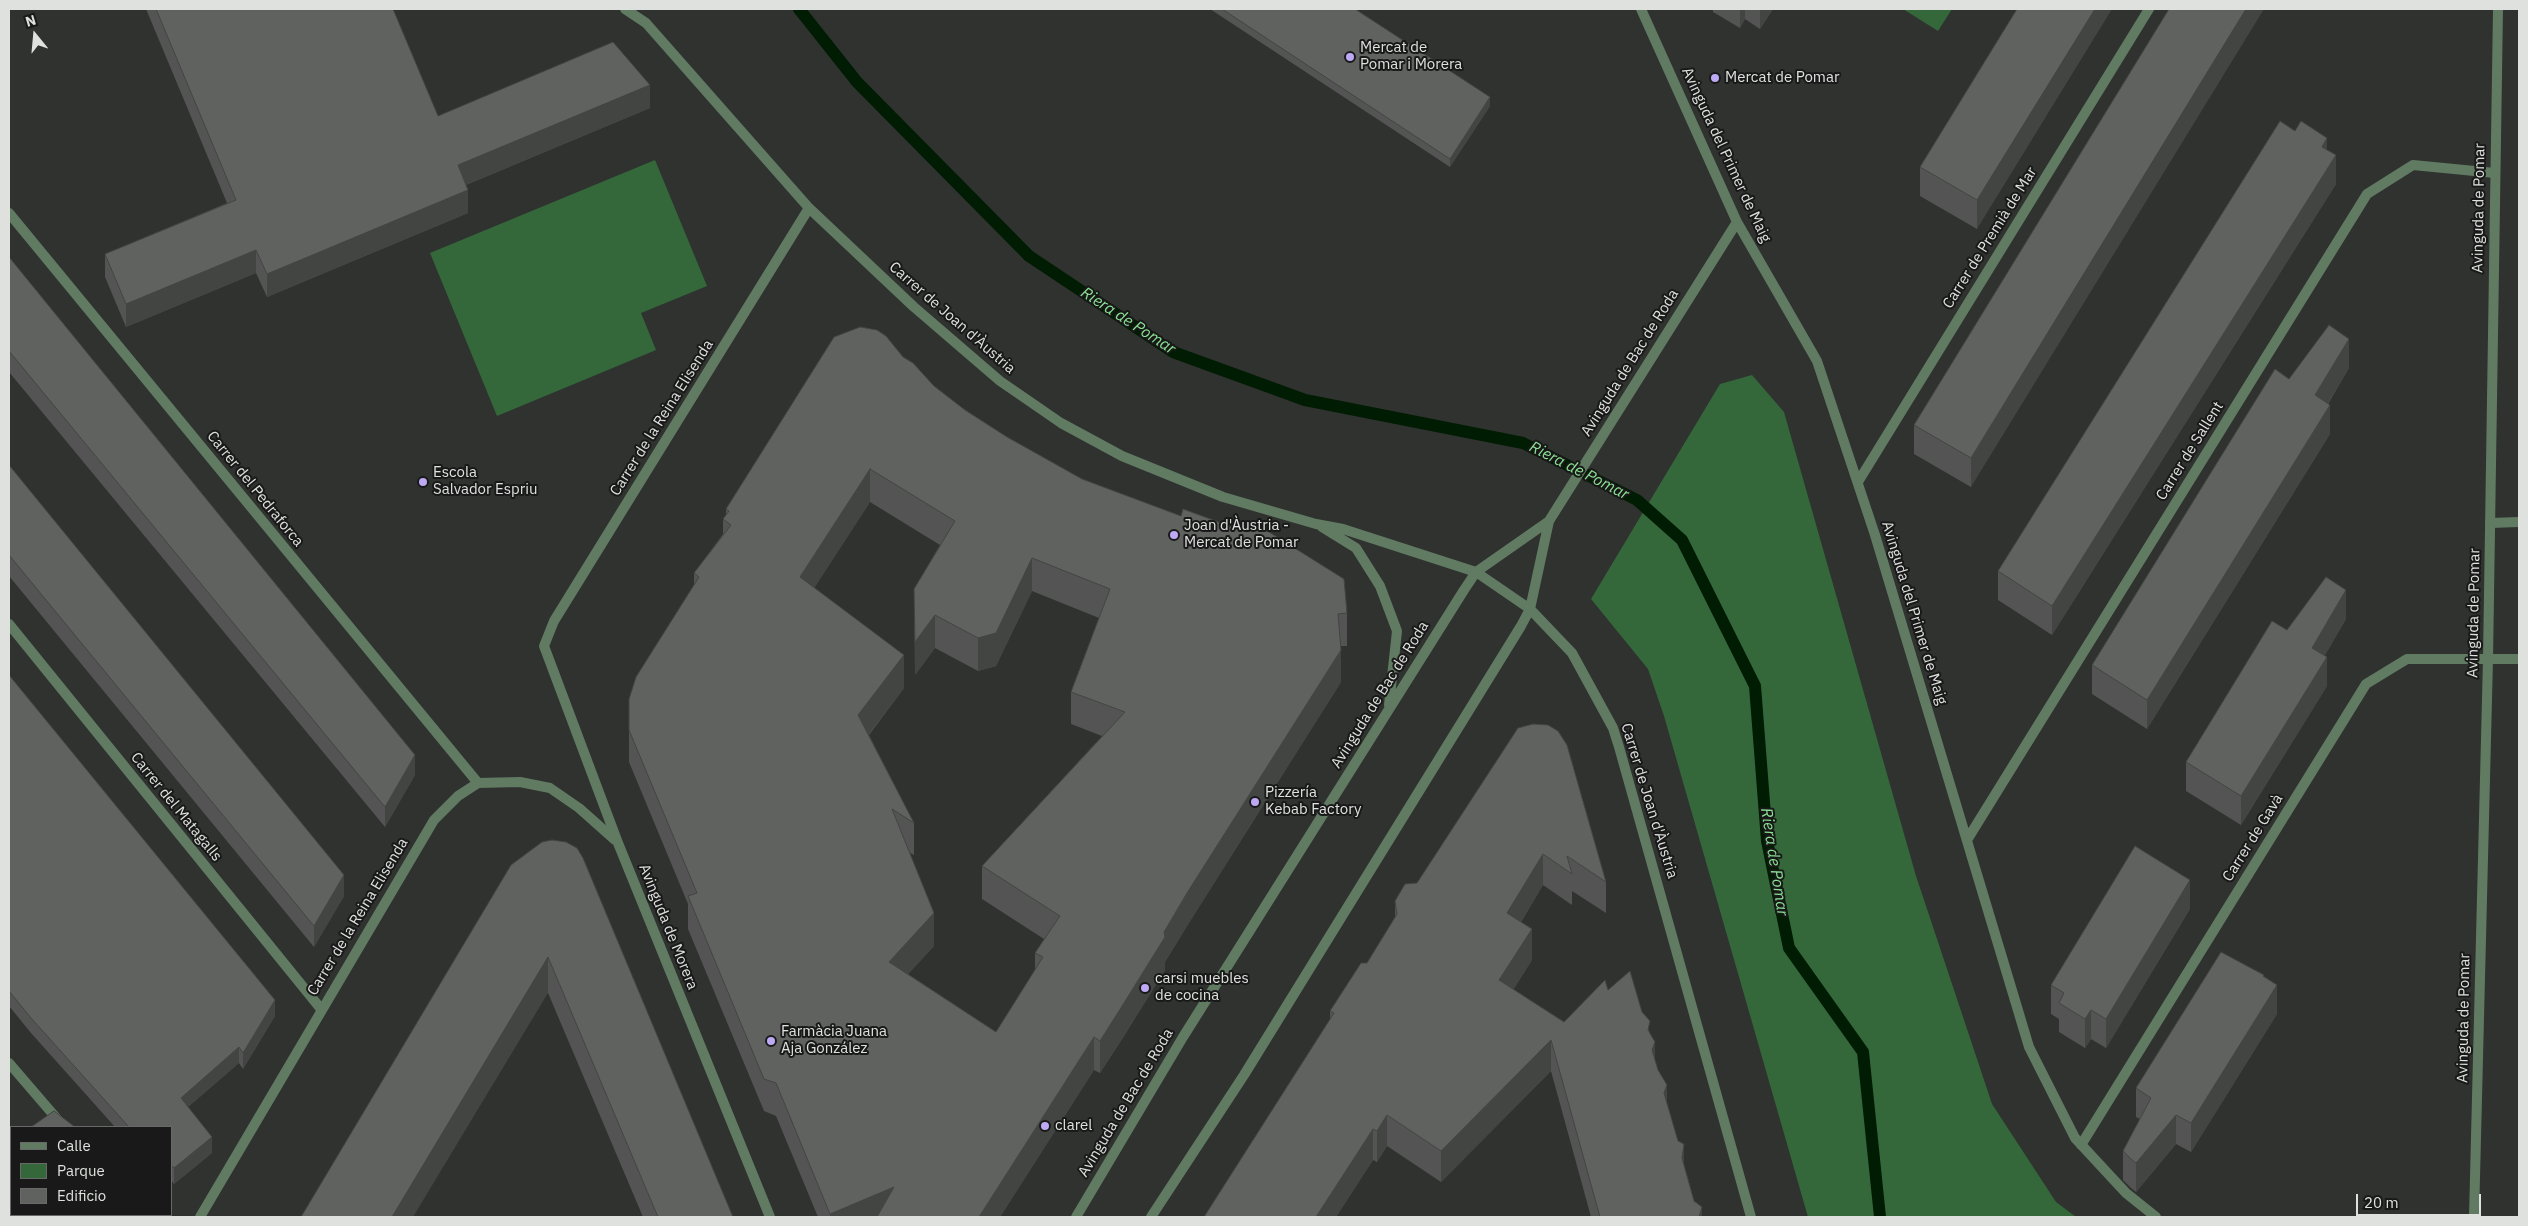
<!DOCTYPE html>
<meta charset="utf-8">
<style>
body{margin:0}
#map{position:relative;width:2528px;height:1226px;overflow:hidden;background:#2f322f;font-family:"IBM Plex Sans",sans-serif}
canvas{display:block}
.frame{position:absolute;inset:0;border:10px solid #dfe1df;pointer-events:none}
.legend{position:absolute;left:10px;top:1126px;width:162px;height:90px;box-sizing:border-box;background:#181918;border:1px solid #686968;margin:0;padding:6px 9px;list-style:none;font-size:15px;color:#dfe1df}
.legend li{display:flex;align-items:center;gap:10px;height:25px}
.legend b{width:25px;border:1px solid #686968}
.north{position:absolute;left:10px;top:10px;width:50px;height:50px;-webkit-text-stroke:4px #181918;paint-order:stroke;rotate:343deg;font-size:14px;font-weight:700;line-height:20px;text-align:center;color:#dfe1df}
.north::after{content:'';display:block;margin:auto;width:18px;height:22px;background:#dfe1df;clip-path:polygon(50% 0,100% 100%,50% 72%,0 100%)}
.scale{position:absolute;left:2356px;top:1194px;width:125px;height:22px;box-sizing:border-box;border:2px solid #dfe1df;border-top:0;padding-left:6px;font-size:15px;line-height:18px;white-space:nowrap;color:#dfe1df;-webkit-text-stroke:4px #181918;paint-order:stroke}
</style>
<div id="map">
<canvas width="2528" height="1226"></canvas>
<div class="frame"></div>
<ul class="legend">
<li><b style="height:6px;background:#617b63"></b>Calle</li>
<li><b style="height:14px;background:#34683b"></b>Parque</li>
<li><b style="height:14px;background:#606260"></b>Edificio</li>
</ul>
<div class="north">N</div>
<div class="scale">20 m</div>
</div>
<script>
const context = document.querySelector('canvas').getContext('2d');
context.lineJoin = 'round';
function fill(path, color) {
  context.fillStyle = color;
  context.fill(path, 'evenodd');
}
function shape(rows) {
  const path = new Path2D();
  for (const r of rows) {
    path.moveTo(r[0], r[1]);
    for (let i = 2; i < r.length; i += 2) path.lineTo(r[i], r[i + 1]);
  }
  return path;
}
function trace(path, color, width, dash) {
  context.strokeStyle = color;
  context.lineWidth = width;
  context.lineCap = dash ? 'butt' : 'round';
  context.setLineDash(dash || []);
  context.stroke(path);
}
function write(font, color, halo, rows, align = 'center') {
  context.font = font + ' "IBM Plex Sans",sans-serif';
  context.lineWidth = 4;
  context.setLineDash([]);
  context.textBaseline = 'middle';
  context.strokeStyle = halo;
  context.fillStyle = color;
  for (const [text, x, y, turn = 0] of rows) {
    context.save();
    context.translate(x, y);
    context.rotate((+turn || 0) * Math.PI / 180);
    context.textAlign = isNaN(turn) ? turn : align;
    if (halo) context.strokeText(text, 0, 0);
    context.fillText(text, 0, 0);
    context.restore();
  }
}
fill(shape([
 [1903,9,1952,9,1938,31],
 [655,160,707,286,641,313,656,350,497,416,430,253],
 [1752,375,1784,412,1916,876,1992,1104,2056,1202,2076,1217,1808,1217,1664,716,1648,669,1591,599,1720,384]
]), '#34683b');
trace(shape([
 [799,9,857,82,1029,256,1173,352,1305,400,1523,443,1637,500,1682,540,1755,686,1767,841,1789,948,1863,1052,1880,1217]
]), '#001c03', 12);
trace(shape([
 [625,9,646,23,809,208,914,307,1000,381,1061,423,1122,456,1223,497,1316,524,1343,529,1476,572,1530,609,1572,653,1613,728,1619,747,1751,1217],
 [1641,9,1737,222,1817,361,1875,535,2029,1047,2075,1138,2126,1193,2156,1217],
 [9,213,478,783],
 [1858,482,2149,9],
 [2490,523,2519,522],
 [1322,527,1356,548,1380,586,1397,631,1389,705],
 [9,624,321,1009],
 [1967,840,2367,194,2413,165,2495,173],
 [9,1063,64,1127],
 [2081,1145,2366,684,2407,659,2519,659],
 [138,1215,140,1217],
 [200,1217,434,820,458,796,478,783,520,782,550,788,579,808,615,840],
 [770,1217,618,843,544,646,554,621,809,208],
 [1076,1217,1183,1037,1464,590,1476,572,1549,521],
 [1151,1217,1244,1075,1521,626,1530,609,1549,521,1737,222]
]), '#617b63', 10);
trace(shape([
 [2474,1217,2488,659,2498,9]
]), '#617b63', 10);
fill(shape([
 [146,9,393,9,438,116,650,108,466,185,468,213,267,297,256,273,126,327,105,277,105,254,227,203],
 [1210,9,1355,9,1490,106,1450,167],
 [1713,9,1773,9,1760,29,1745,19,1740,28,1713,12],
 [2017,9,1977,229,1920,196,1920,167],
 [2169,9,1971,487,1914,454,1914,425],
 [2327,150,2336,184,2052,635,1998,600,1998,571],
 [9,257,415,775,385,827,9,372],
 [903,357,934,386,965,410,1007,437,1082,479,1347,613,1347,646,1341,646,1341,682,1187,926,1165,962,1165,970,1124,1036,1100,1073,1094,1070,1000,1217,818,1217,776,1116,764,1111,688,929,688,904,629,762,629,699,694,585,694,573,723,534,723,519,726,516,726,509],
 [870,502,940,545,914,589,915,675,935,648,978,671,996,666,1032,591,1099,618,1071,692,1071,724,1102,736,982,866,982,899,1044,939,1035,953,1035,970,996,1032,908,974,934,946,910,853,914,855,914,823,869,735,904,688,814,588],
 [2349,368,2328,404,2330,434,2147,729,2092,694,2092,665,2289,379],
 [9,465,344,896,314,947,9,576],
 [2346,619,2325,655,2327,686,2241,825,2186,791,2186,762,2287,630],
 [9,675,275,1016,243,1069,239,1063,188,1107,212,1153,174,1184,171,1180,171,1127,115,1127,31,1033,9,1006],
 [1518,728,1606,882,1606,913,1572,891,1572,905,1543,885,1521,922,1532,960,1513,990,1564,1022,1608,990,1642,1012,1650,1033,1655,1061,1694,1201,1702,1217,1591,1217,1551,1071,1441,1182,1387,1146,1377,1162,1373,1160,1336,1217,1204,1217,1330,1019,1330,1011,1367,963,1395,919,1395,901,1417,883],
 [511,865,733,1217,643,1217,548,993],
 [2190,909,2106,1048,2091,1039,2085,1048,2059,1032,2059,1019,2051,1014,2051,985],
 [2264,977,2277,1014,2191,1152,2176,1144,2136,1192,2131,1188,2123,1180,2123,1151,2140,1119,2136,1117,2136,1088]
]), '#535453');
fill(shape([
 [1740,9,1745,9,1745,19,1740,28],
 [1760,9,1773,9,1760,29],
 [2095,9,2112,9,1977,229,1977,200],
 [2246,9,2264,9,1971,487,1971,458],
 [650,85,650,108,458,188,458,165],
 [1490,97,1490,106,1450,167,1450,159],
 [2327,138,2327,167,2322,147],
 [2336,155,2336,184,2052,635,2052,606],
 [468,190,468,213,267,297,267,274],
 [256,250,256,273,126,327,126,304],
 [2349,339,2349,368,2315,424,2315,395],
 [2330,405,2330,434,2147,729,2147,700],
 [870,469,870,502,800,610,800,577],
 [1032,558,1032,591,996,666,978,671,978,638],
 [2346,590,2346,619,2312,677,2312,648],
 [935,615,935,648,915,675,915,642],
 [1341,650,1341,682,1187,926,1165,962,1165,970,1124,1036,1100,1073,1100,1041,1187,893],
 [904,655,904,688,858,748,858,715],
 [2327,657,2327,686,2241,825,2241,796],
 [415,755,415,775,385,827,385,807],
 [1543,854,1543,885,1507,944,1507,913],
 [344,875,344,896,314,947,314,926],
 [2190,880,2190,909,2106,1048,2106,1019],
 [934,913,934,946,889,995,889,962],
 [1532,929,1532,960,1499,1012,1499,980],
 [548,957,548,993,413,1217,392,1217],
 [2277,985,2277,1014,2191,1152,2191,1123],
 [275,1000,275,1016,243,1069,243,1053],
 [2091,1010,2091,1039,2085,1048,2085,1019],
 [1094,1037,1094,1070,1000,1217,979,1217],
 [1551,1040,1551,1071,1441,1182,1441,1151],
 [1655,1042,1655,1073,1652,1050],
 [239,1047,239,1063,181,1113,181,1098],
 [1667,1085,1667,1116,1664,1093],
 [1387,1115,1387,1146,1377,1162,1377,1131],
 [2176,1115,2176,1144,2136,1192,2136,1163],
 [1373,1129,1373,1160,1336,1217,1316,1217],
 [212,1137,212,1153,174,1184,174,1168],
 [1684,1144,1684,1175,1682,1158],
 [894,1187,894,1217,830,1217,830,1214],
 [1702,1207,1702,1217,1698,1217]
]), '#434543');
const building = shape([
 [156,9,393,9,438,116,613,42,650,85,458,165,468,190,267,274,256,250,126,304,105,254,236,200,156,9],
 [1222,9,1355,9,1490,97,1450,159,1222,9],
 [2017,9,2095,9,1977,200,1920,167,2017,9],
 [2169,9,2246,9,1971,458,1914,425,2169,9],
 [2280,121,2295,131,2301,121,2327,138,2322,147,2336,155,2052,606,1998,571,2280,121],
 [9,257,415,755,385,807,9,351,9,257],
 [2329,325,2349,339,2315,395,2330,405,2147,700,2092,665,2275,369,2289,379,2329,325],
 [860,327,877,330,886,336,903,357,913,363,934,386,965,410,1007,437,1082,479,1181,516,1183,509,1243,531,1245,524,1269,532,1344,579,1347,613,1338,614,1341,650,1187,893,1164,932,1165,937,1124,1003,1100,1041,1094,1037,979,1217,877,1217,894,1187,830,1214,776,1083,764,1079,688,896,697,893,629,730,629,699,636,677,699,577,694,573,731,525,723,519,729,511,726,509,834,337,860,327],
 [870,469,955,521,914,589,915,642,935,615,978,638,996,633,1032,558,1110,589,1071,692,1125,712,982,866,1060,916,1035,953,1043,957,996,1032,889,962,934,913,892,809,914,823,858,715,904,655,800,577,870,469],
 [9,465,344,875,314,926,9,555,9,465],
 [2326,577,2346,590,2312,648,2327,657,2241,796,2186,762,2272,621,2287,630,2326,577],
 [9,675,275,1000,243,1053,239,1047,181,1098,212,1137,174,1168,171,1165,171,1127,129,1127,31,1018,9,991,9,675],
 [1533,724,1548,725,1558,731,1567,745,1606,882,1567,856,1572,874,1543,854,1507,913,1532,929,1499,980,1564,1022,1605,980,1608,990,1630,971,1642,1012,1650,1021,1648,1030,1655,1042,1652,1050,1658,1070,1667,1085,1664,1093,1678,1141,1684,1144,1682,1158,1694,1201,1702,1207,1699,1217,1600,1217,1551,1040,1441,1151,1387,1115,1377,1131,1373,1129,1316,1217,1204,1217,1334,1013,1330,1011,1361,963,1367,963,1397,914,1395,901,1405,884,1417,883,1518,728,1533,724],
 [552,840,566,842,577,848,583,858,733,1217,658,1217,548,957,392,1217,301,1217,511,865,542,842,552,840],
 [2135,846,2190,880,2106,1019,2091,1010,2085,1019,2059,1003,2064,993,2051,985,2135,846],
 [2221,952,2264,975,2263,976,2277,985,2191,1123,2176,1115,2136,1163,2131,1159,2123,1151,2151,1098,2136,1088,2221,952],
 [54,1111,75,1127,31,1127,54,1111],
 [9,1140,11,1142,11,1215,124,1215,126,1217,9,1217,9,1140]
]);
fill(building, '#606260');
trace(building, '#434543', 1);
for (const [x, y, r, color] of [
 [1350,57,5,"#bea9f5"],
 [1715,78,5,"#bea9f5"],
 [423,482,5,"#bea9f5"],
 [1174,535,5,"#bea9f5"],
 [1255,802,5,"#bea9f5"],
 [1145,988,5,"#bea9f5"],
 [771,1041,5,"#bea9f5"],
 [1045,1126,5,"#bea9f5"]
]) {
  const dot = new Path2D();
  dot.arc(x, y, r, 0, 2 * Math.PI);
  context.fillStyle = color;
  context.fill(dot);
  trace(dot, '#181918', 2);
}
write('15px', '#dfe1df', '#181918', [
 ["Mercat de",1360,48],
 ["Pomar i Morera",1360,65],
 ["Mercat de Pomar",1725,78],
 ["Escola",433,473],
 ["Salvador Espriu",433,490],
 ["Joan d'Àustria -",1184,526],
 ["Mercat de Pomar",1184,543],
 ["Pizzería",1265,793],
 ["Kebab Factory",1265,810],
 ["carsi muebles",1155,979],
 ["de cocina",1155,996],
 ["Farmàcia Juana",781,1032],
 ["Aja González",781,1049],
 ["clarel",1055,1126]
], 'left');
write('15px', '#dfe1df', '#181918', [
 ["Avinguda del Primer de Maig",1726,155,65],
 ["Avinguda de Pomar",2479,208,-89],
 ["Carrer de Premià de Mar",1990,238,-58],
 ["Carrer de Joan d'Àustria",952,318,41],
 ["Avinguda de Bac de Roda",1630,363,-58],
 ["Carrer de la Reina Elisenda",662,418,-58],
 ["Carrer de Sallent",2190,451,-58],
 ["Carrer del Pedraforca",255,489,51],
 ["Avinguda del Primer de Maig",1914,613,73],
 ["Avinguda de Pomar",2474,613,-89],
 ["Avinguda de Bac de Roda",1380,695,-58],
 ["Carrer de Joan d'Àustria",1649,801,73],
 ["Carrer del Matagalls",176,807,51],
 ["Carrer de Gavà",2253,838,-58],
 ["Carrer de la Reina Elisenda",358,917,-59],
 ["Avinguda de Morera",668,927,68],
 ["Avinguda de Pomar",2464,1018,-89],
 ["Avinguda de Bac de Roda",1126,1103,-59]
]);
write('italic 16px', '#8ae093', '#181918', [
 ["Riera de Pomar",1128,321,33],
 ["Riera de Pomar",1579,471,27],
 ["Riera de Pomar",1774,862,81]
]);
</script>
